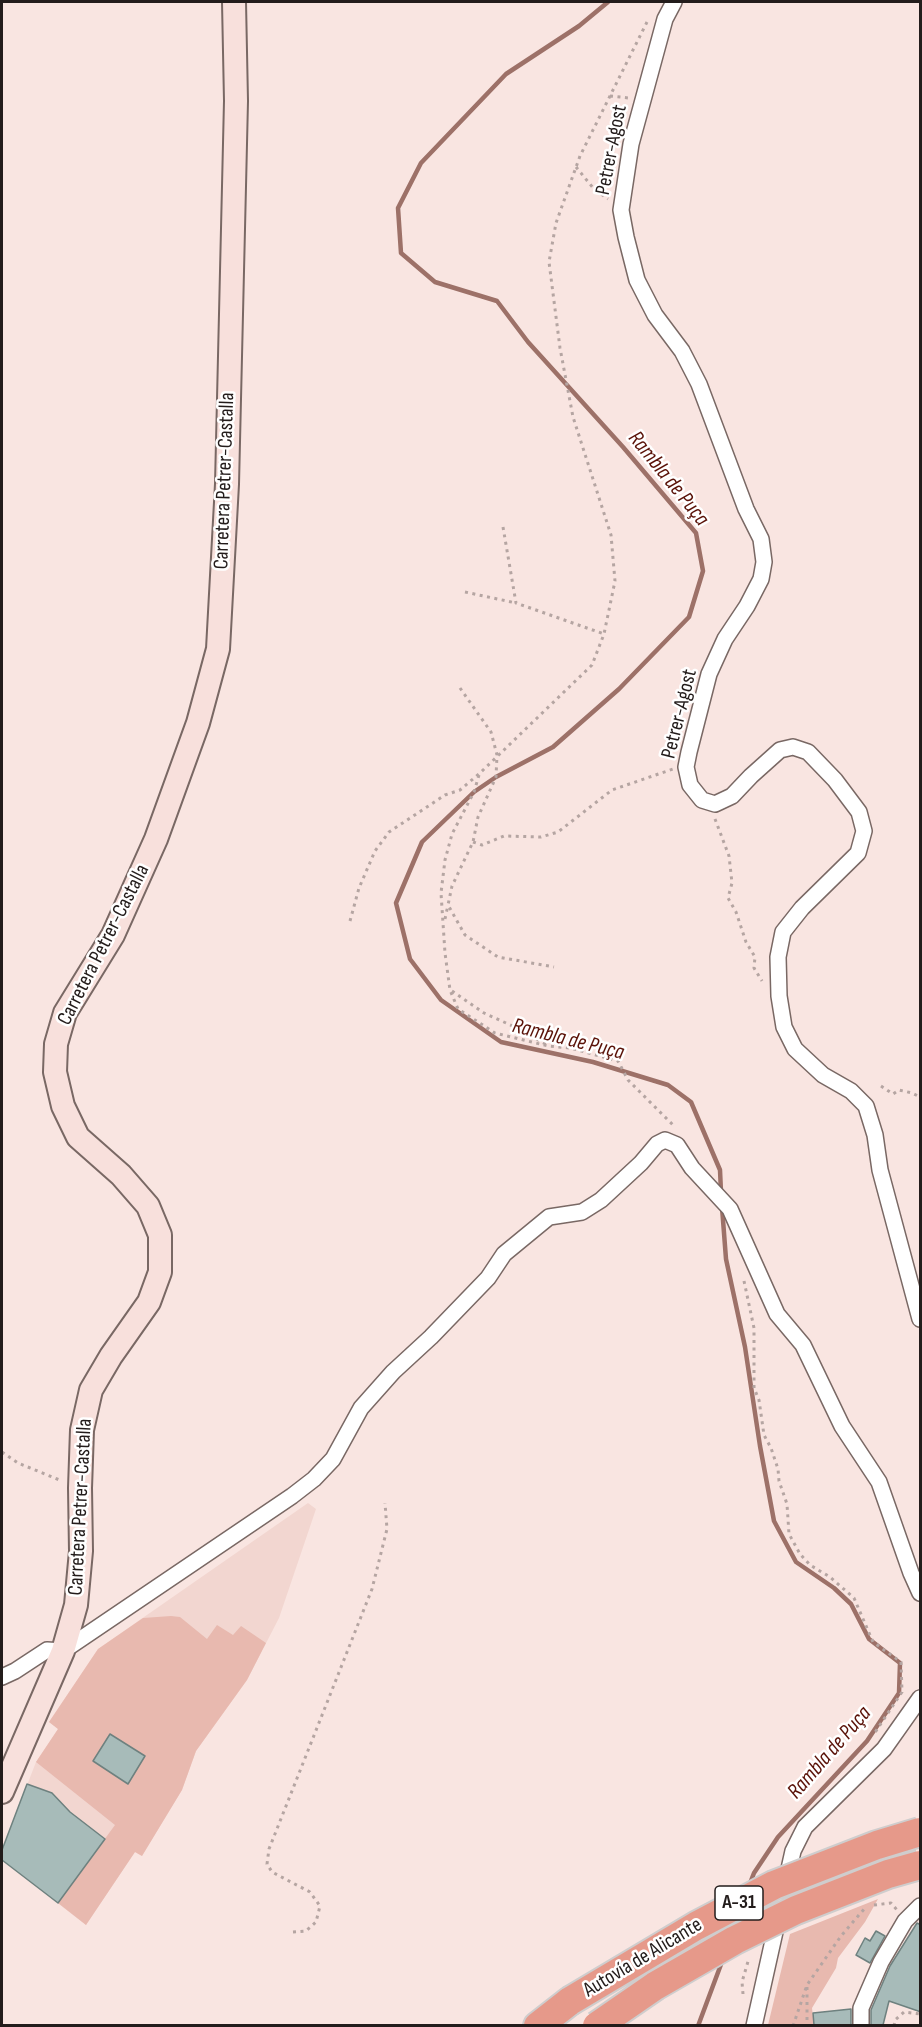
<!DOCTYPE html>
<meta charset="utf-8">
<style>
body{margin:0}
#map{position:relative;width:922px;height:2027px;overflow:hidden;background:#f9e5e1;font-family:"Sofia Sans Condensed",sans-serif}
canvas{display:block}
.frame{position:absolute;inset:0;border:3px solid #231c1b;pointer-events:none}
</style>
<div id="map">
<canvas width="922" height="2027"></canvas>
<div class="frame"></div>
</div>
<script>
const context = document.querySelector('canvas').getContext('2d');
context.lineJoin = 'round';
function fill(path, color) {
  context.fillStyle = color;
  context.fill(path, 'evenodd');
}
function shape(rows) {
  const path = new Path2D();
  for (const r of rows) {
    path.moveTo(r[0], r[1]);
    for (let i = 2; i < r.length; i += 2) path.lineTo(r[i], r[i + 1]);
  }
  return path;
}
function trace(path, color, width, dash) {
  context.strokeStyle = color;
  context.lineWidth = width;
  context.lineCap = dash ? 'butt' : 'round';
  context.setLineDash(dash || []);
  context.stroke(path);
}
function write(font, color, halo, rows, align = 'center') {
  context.font = font + ' "Sofia Sans Condensed",sans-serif';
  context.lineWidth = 5;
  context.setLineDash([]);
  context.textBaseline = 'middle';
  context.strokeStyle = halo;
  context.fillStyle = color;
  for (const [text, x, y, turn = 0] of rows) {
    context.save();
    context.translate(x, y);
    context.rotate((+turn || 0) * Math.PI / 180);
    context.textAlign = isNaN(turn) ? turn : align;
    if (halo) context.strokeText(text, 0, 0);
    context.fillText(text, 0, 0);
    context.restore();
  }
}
fill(shape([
 [308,1503,316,1509,279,1618,247,1680,196,1751,182,1790,142,1856,135,1852,86,1925,2,1860,2,1850,36,1762,58,1729,49,1722,98,1649]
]), '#f2d6d0');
fill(shape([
 [171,1616,180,1617,207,1639,217,1625,233,1635,241,1626,266,1643,247,1680,196,1751,182,1790,142,1856,135,1852,86,1925,58,1903,115,1825,36,1762,58,1729,49,1722,98,1649,143,1618],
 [878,1899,865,1922,838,1958,836,1968,812,2008,814,2025,768,2025,790,1934]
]), '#e8b9af');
trace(shape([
 [608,2,579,26,506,74,421,163,398,208,401,253,435,282,497,301,528,342,623,447,696,533,703,571,689,617,619,689,553,747,496,777,474,792,422,842,396,903,410,959,441,1000,501,1042,593,1062,668,1085,691,1102,720,1170,721,1192],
 [722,1207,726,1259,745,1347,760,1446,774,1521,796,1562,834,1588,851,1604,869,1639,900,1663,899,1693,867,1741,778,1837,754,1873,749,1886],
 [698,2026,723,1959]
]), '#9d7168', 4.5);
const building = shape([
 [110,1734,145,1756,128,1784,93,1761,110,1734],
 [27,1784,52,1793,70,1812,105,1839,58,1903,2,1860,2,1850,27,1784],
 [917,1923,921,1925,921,2012,889,2001,883,2025,871,2025,871,2010,890,1966,917,1923],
 [876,1931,885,1936,870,1963,856,1955,865,1938,870,1941,876,1931],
 [851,2009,851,2025,814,2025,813,2013,851,2009]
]);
fill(building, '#a7bbb9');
trace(building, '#6e817f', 1.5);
const street = shape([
 [674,2,665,19,643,100,631,144,621,210,626,237,637,280,655,315,682,351,699,384,746,509,761,539,764,562,761,579,747,606,725,639,709,674,689,752,686,767,690,785,702,800,715,804,732,796,751,776,780,750,793,747,808,752,835,780,859,812,864,831,858,853,802,908,783,932,778,957,779,996,784,1027,795,1049,823,1075,851,1091,866,1106,875,1135,880,1170,920,1319],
 [2,1677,15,1671,47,1650,63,1651,292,1496,314,1479,333,1459,361,1408,393,1372,431,1337,488,1278,504,1254,549,1217,582,1212,601,1200,641,1163,657,1144,665,1140,677,1145,692,1168,730,1209,777,1314,803,1345,842,1426,879,1482,911,1573,920,1593],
 [754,2026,793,1851,805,1827,884,1749,920,1698],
 [861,2026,861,2008,881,1962,905,1921,920,1906]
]);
const secondary = shape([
 [2,1792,63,1651,76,1605,81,1551,80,1488,82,1430,91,1390,111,1356,149,1302,160,1272,160,1235,148,1206,121,1175,78,1137,63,1106,55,1072,56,1044,65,1013,113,935,156,839,198,723,218,649,227,484,236,101,234,2]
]);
const highway = shape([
 [538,2026,570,2001]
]);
trace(street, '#796864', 18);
trace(secondary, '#796864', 26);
trace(highway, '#cfcdcd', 32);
trace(shape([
 [610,96,629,98],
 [576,167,594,189,608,199],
 [503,527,516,603,604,634],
 [465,592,516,603],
 [460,688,491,732,497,755,496,777,478,817,473,842,452,886,448,905,465,935,498,957,554,967],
 [479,775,474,792,452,834,445,860,441,893,445,953,450,990,458,1009,495,1033,548,1046,570,1048,618,1061,628,1080,674,1126],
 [715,819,729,856,732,883,728,898,736,912,746,942,755,957,754,968,762,981],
 [473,842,482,845,504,836,541,837,558,832,612,790,673,769],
 [445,919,448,905],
 [350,921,359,888,375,851,389,832,445,795,460,790,480,773,592,665,604,634,615,581,611,535,573,417,560,348,549,262,556,223,580,156,647,22],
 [452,991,484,1013,517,1028,547,1045],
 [881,1086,893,1094,899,1090,912,1093,920,1097],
 [744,1281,754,1328,754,1388,759,1400,764,1435,771,1448,778,1469,779,1481,787,1504,789,1534,800,1554,810,1565,830,1577,854,1598,873,1642,901,1662,902,1692,874,1734],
 [2,1452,18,1463,62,1481],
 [874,1905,891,1903,897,1910],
 [293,1932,306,1931,316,1922,320,1906,310,1892,272,1872,267,1864,269,1849,372,1589,387,1529,385,1503],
 [807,1987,807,2026],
 [743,1994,742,1982,749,1958],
 [793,2026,807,1985,841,1936,865,1908],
 [894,2026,895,2020,904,2012,920,2014]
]), '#b5a5a2', 3, [3, 4.5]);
trace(street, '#fff', 15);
trace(secondary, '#f8e0dc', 22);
trace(highway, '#e6998a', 28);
const highwayBridge = shape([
 [570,2001,696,1926,774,1885,877,1845,920,1832],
 [597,2026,655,1986,735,1940,796,1910,888,1874,920,1865]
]);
trace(highwayBridge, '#cfcdcd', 32, []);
trace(highwayBridge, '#e6998a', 28);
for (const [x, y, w] of [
 [739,1903,48]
]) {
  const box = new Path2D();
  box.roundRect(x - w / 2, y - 17, w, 34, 4.5);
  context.fillStyle = '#fff';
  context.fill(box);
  trace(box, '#231c1b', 1.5);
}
write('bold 20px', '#231c1b', null, [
 ["A-31",739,1903]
]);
write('21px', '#231c1b', '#fff', [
 ["Petrer-Agost",612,150,-79],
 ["Carretera Petrer-Castalla",225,481,-88],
 ["Petrer-Agost",680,714,-76],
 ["Carretera Petrer-Castalla",104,945,-63],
 ["Carretera Petrer-Castalla",81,1507,-87],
 ["Autovía de Alicante",643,1958,-31]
]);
write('italic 22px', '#5a1208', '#fff', [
 ["Rambla de Puça",668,479,51],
 ["Rambla de Puça",568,1040,14],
 ["Rambla de Puça",830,1753,-49]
]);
</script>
